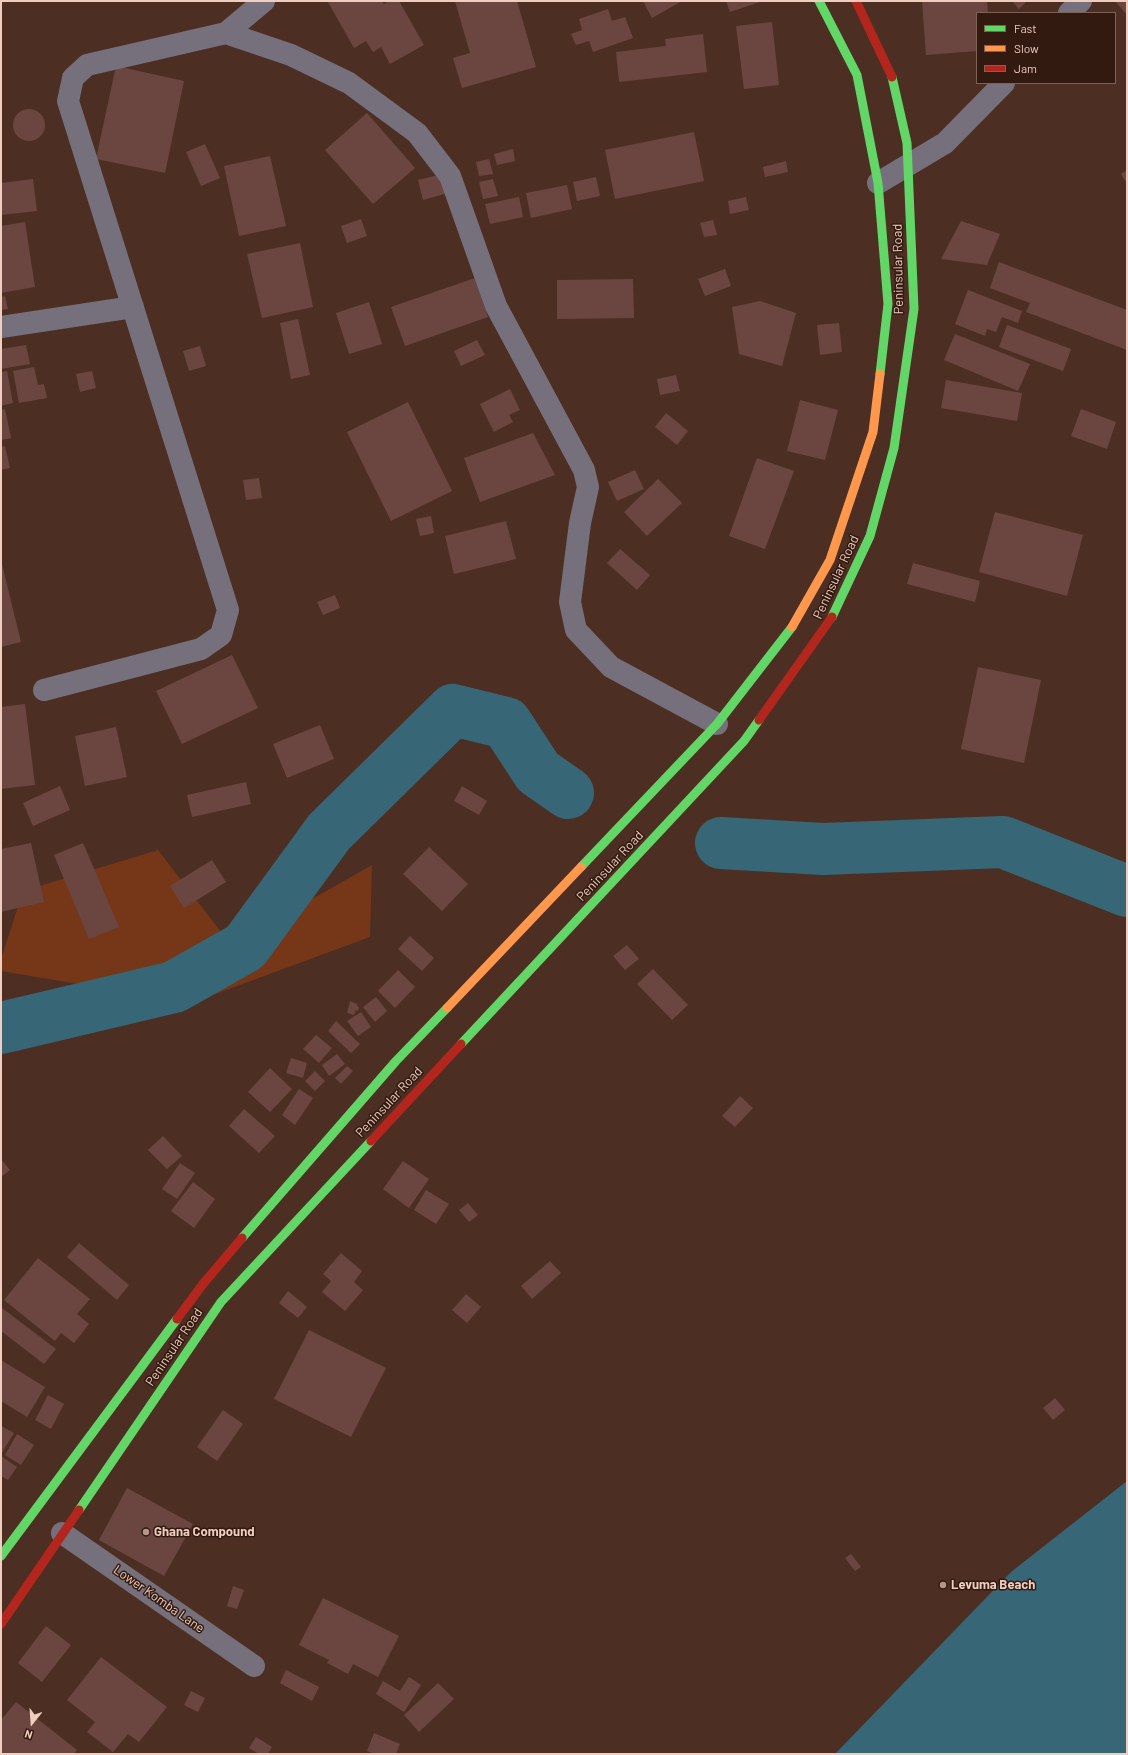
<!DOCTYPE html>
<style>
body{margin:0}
#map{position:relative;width:1128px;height:1755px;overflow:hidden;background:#4c2f22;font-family:Barlow,sans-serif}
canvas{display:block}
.frame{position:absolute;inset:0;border:2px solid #efcdbf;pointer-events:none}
.legend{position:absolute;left:976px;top:12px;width:140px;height:72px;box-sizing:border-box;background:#321a10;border:1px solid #7e6256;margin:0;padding:5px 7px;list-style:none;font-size:12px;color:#efcdbf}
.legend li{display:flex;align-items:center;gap:8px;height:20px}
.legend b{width:20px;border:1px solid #7e6256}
.north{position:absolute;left:12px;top:1703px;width:40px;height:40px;-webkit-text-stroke:3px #321a10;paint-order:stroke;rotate:197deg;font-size:11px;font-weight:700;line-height:16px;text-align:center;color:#efcdbf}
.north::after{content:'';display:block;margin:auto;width:14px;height:18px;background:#efcdbf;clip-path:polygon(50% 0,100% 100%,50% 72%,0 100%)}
</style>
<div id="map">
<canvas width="1128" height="1755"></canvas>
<div class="frame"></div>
<ul class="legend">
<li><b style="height:5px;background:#63d668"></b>Fast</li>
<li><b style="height:5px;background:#ff974d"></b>Slow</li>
<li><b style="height:5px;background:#b3261e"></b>Jam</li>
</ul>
<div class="north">N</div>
</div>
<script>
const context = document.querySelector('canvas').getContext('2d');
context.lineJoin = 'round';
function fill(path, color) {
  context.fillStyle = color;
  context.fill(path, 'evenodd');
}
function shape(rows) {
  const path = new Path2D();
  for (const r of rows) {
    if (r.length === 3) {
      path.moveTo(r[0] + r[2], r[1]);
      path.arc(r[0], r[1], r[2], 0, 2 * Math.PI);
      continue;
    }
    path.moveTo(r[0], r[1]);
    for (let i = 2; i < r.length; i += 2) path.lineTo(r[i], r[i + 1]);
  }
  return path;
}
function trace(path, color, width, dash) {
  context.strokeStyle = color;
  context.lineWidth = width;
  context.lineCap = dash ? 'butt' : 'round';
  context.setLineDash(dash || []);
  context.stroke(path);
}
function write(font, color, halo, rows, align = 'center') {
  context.font = font + ' Barlow,sans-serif';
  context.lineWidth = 3;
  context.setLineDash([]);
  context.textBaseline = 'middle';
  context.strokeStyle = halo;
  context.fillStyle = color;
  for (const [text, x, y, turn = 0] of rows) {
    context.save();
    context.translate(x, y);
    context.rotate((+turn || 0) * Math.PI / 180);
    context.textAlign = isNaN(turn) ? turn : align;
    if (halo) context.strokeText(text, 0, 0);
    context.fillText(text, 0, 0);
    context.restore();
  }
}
fill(shape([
 [158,850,231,945,372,865,370,937,191,1003,1,971,1,959,23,891]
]), '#763618');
fill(shape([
 [1127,1481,1127,1754,835,1754,1011,1572]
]), '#376776');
trace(shape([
 [721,843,823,849,1003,842,1127,891],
 [1,1028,174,987,245,947,329,832,453,710,506,723,538,772,568,793]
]), '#376776', 52);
fill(shape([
 [330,1,382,1,384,4,389,1,399,1,424,45,390,64,381,47,373,52,366,41,354,48,328,2],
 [455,1,517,1,536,67,462,88,453,58,470,53],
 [643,1,682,1,652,18],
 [726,1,763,1,730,12],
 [922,1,987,1,988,13,977,13,977,51,926,55],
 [1012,1,1027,1,1019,9],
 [1115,1,1127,1,1127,15],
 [608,9,612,21,625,17,633,38,593,52,589,41,576,45,571,34,582,30,579,19],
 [772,22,779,85,744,89,736,26],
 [703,34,707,72,619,82,616,52,666,46,665,39],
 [116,66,184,81,165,173,96,159],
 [29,125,16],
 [367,113,415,168,373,204,325,150],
 [694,132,704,181,615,199,605,150],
 [205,144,220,178,201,186,186,152],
 [513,149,515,161,497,165,494,154],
 [270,156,286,226,239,236,224,166],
 [489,159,493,174,479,176,476,162],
 [786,161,788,172,765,177,763,167],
 [1127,170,1127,184,1121,174],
 [442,174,448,193,423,200,418,180],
 [596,177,600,196,577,201,573,182],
 [33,179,37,211,1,215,1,183],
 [493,179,498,196,483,199,479,182],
 [567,185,572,209,531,218,526,193],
 [519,197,523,217,490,224,485,204],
 [746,197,749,210,730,214,728,201],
 [361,219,367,236,347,243,341,226],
 [713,220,717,235,704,237,700,223],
 [961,221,1000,234,987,265,941,259],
 [25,222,35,287,1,293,1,226],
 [300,243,313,307,262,318,247,254],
 [999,262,1127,310,1127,350,1026,312,1030,303,990,288],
 [725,269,731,286,705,296,698,279],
 [475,278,488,317,405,346,391,307],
 [633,279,634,318,557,319,557,280],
 [968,290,1022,311,1018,323,1002,317,996,332,987,329,985,336,955,324],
 [5,296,8,309,1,310,1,297],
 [760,301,796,313,782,366,739,354,732,307],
 [369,302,382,344,349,354,336,313],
 [298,319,310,375,291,379,280,323],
 [839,323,842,352,820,355,817,325],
 [1007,325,1071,349,1063,371,999,347],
 [955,334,1030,364,1018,391,944,360],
 [477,340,485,355,461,366,454,351],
 [26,345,30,364,1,369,1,349],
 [200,346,206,366,189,371,183,351],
 [34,367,38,385,44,384,47,398,19,403,13,371],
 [7,371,13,403,1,406,1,372],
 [92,371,96,388,80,392,76,374],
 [676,375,680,391,660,395,657,379],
 [946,380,1022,393,1017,421,941,408],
 [510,389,520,410,509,415,513,422,494,432,480,404],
 [800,400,838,410,825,460,787,451],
 [408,402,452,491,391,521,347,432],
 [5,409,11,438,1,440,1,410],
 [1081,409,1116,422,1107,449,1071,436],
 [666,413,688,431,677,445,655,427],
 [533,433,555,475,480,502,464,458],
 [5,446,10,468,1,470,1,447],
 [757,458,794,471,765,549,729,536],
 [635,470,644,489,617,501,608,482],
 [259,478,262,498,246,500,243,480],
 [658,479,682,503,647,536,624,512],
 [995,512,1083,535,1067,596,979,572],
 [431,516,434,533,420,536,416,519],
 [506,521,516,559,454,574,445,536],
 [620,549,650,575,637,590,607,563],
 [1,560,21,642,1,647],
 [913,563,980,581,975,602,907,584],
 [335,595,340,608,323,615,317,602],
 [232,655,258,708,182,744,156,691],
 [978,667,1041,680,1024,763,961,749],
 [25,704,35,785,1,789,1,707],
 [320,725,334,759,287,778,273,744],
 [116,727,127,777,85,786,75,736],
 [246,782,251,804,192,817,187,795],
 [60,786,70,810,33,826,23,803],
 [462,786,487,801,479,815,454,801],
 [31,843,44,902,1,912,1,849],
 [83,843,119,927,89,939,54,855],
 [429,847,468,884,442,911,403,874],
 [212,860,226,882,184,908,170,886],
 [410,936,434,958,422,971,398,949],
 [627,945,639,959,625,970,613,956],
 [653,969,688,1005,672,1020,637,984],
 [398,970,415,987,395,1008,378,991],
 [376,997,387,1011,375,1022,363,1007],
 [350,1001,357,1004,357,1006,359,1007,358,1011,356,1010,354,1015,347,1013],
 [361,1012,371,1027,358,1036,347,1021],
 [336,1021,360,1044,351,1053,328,1031],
 [316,1035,332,1048,319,1063,303,1049],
 [337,1054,345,1064,329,1076,322,1065],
 [291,1058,307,1063,303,1078,286,1073],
 [347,1066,353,1071,341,1084,335,1078],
 [270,1068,292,1089,270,1112,248,1092],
 [315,1071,325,1081,315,1091,305,1081],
 [299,1089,313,1098,295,1125,282,1115],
 [740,1096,753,1108,735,1127,722,1116],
 [244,1109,275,1136,259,1153,229,1126],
 [163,1136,182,1156,167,1169,148,1150],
 [1,1159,10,1170,1,1177],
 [403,1161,429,1179,409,1208,383,1189],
 [180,1163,195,1173,177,1199,162,1189],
 [193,1182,215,1199,194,1228,171,1211],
 [426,1190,449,1204,436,1224,414,1210],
 [468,1203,478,1215,469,1222,459,1210],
 [79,1243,129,1285,117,1300,67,1257],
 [341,1253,362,1271,354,1282,363,1290,345,1311,322,1292,331,1281,323,1274],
 [38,1258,90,1299,77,1314,89,1324,74,1343,61,1333,55,1341,4,1300],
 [550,1261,561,1273,532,1299,521,1286],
 [288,1291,307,1307,298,1318,279,1303],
 [466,1294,481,1307,467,1323,452,1310],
 [2,1308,56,1349,44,1364,1,1331],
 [309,1330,386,1368,351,1437,274,1399],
 [1,1360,45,1387,27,1417,1,1401],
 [48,1395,64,1404,51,1429,35,1420],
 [1055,1398,1065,1410,1053,1420,1043,1408],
 [223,1410,243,1424,217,1461,197,1447],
 [1,1426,14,1433,1,1454],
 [17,1434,34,1445,21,1465,5,1455],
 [1,1456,17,1467,8,1480,1,1476],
 [127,1488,193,1524,164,1576,99,1540],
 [851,1554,861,1567,855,1571,845,1558],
 [233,1586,244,1590,237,1609,227,1606],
 [323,1598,399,1636,378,1677,353,1664,348,1674,327,1663,329,1660,299,1645],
 [46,1626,71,1645,42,1682,18,1663],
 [101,1657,167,1707,139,1742,128,1734,113,1752,87,1732,95,1722,67,1700],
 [286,1670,319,1687,312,1701,280,1683],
 [409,1677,421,1685,404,1712,376,1694,383,1681,400,1691],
 [438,1683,454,1699,419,1732,404,1715],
 [191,1691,205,1698,198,1712,184,1705],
 [16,1702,77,1750,74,1754,1,1754,1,1720],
 [374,1733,400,1744,396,1754,374,1754,367,1751],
 [256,1737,272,1747,268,1754,259,1754,249,1748]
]), '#6b4641');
trace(shape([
 [1069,13,1081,1],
 [226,33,291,55,349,83,417,133,450,176,496,306,584,470,588,487,580,523,570,602,576,630,611,667,717,724],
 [878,183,945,143,1004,83],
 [1,327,133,307],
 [44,690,201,649,221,635,228,610,68,101,73,78,87,65,226,33,264,1],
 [62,1533,254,1666]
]), '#75707c', 22);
trace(shape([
 [819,1,857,75,878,183,888,304,880,374],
 [832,617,870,536,894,448,914,309,907,143,892,77],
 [581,867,717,724,792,627],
 [461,1044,744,741,759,720],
 [242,1238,396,1061,447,1008],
 [79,1510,221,1302,371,1141],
 [1,1556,177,1319]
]), '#63d668', 9);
trace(shape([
 [792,627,830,560,873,432,880,374],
 [447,1008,581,867]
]), '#ff974d', 9);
trace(shape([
 [856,1,892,77],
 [759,720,832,617],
 [371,1141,461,1044],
 [177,1319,203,1284,242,1238],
 [1,1624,79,1510]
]), '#b3261e', 9);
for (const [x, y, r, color] of [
 [146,1532,4,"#b69688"],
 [943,1585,4,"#b69688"]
]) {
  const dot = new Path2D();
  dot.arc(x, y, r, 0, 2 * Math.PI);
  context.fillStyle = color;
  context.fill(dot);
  trace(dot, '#321a10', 1.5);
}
write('13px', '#efcdbf', '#321a10', [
 ["Peninsular Road",898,269,-91],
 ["Peninsular Road",836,577,-65],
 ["Peninsular Road",610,866,-47],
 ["Peninsular Road",389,1102,-47],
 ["Peninsular Road",174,1347,-56],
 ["Lower Komba Lane",159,1599,35]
]);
write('bold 13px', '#efcdbf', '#321a10', [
 ["Ghana Compound",154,1532],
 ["Levuma Beach",951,1585]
], 'left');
</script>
